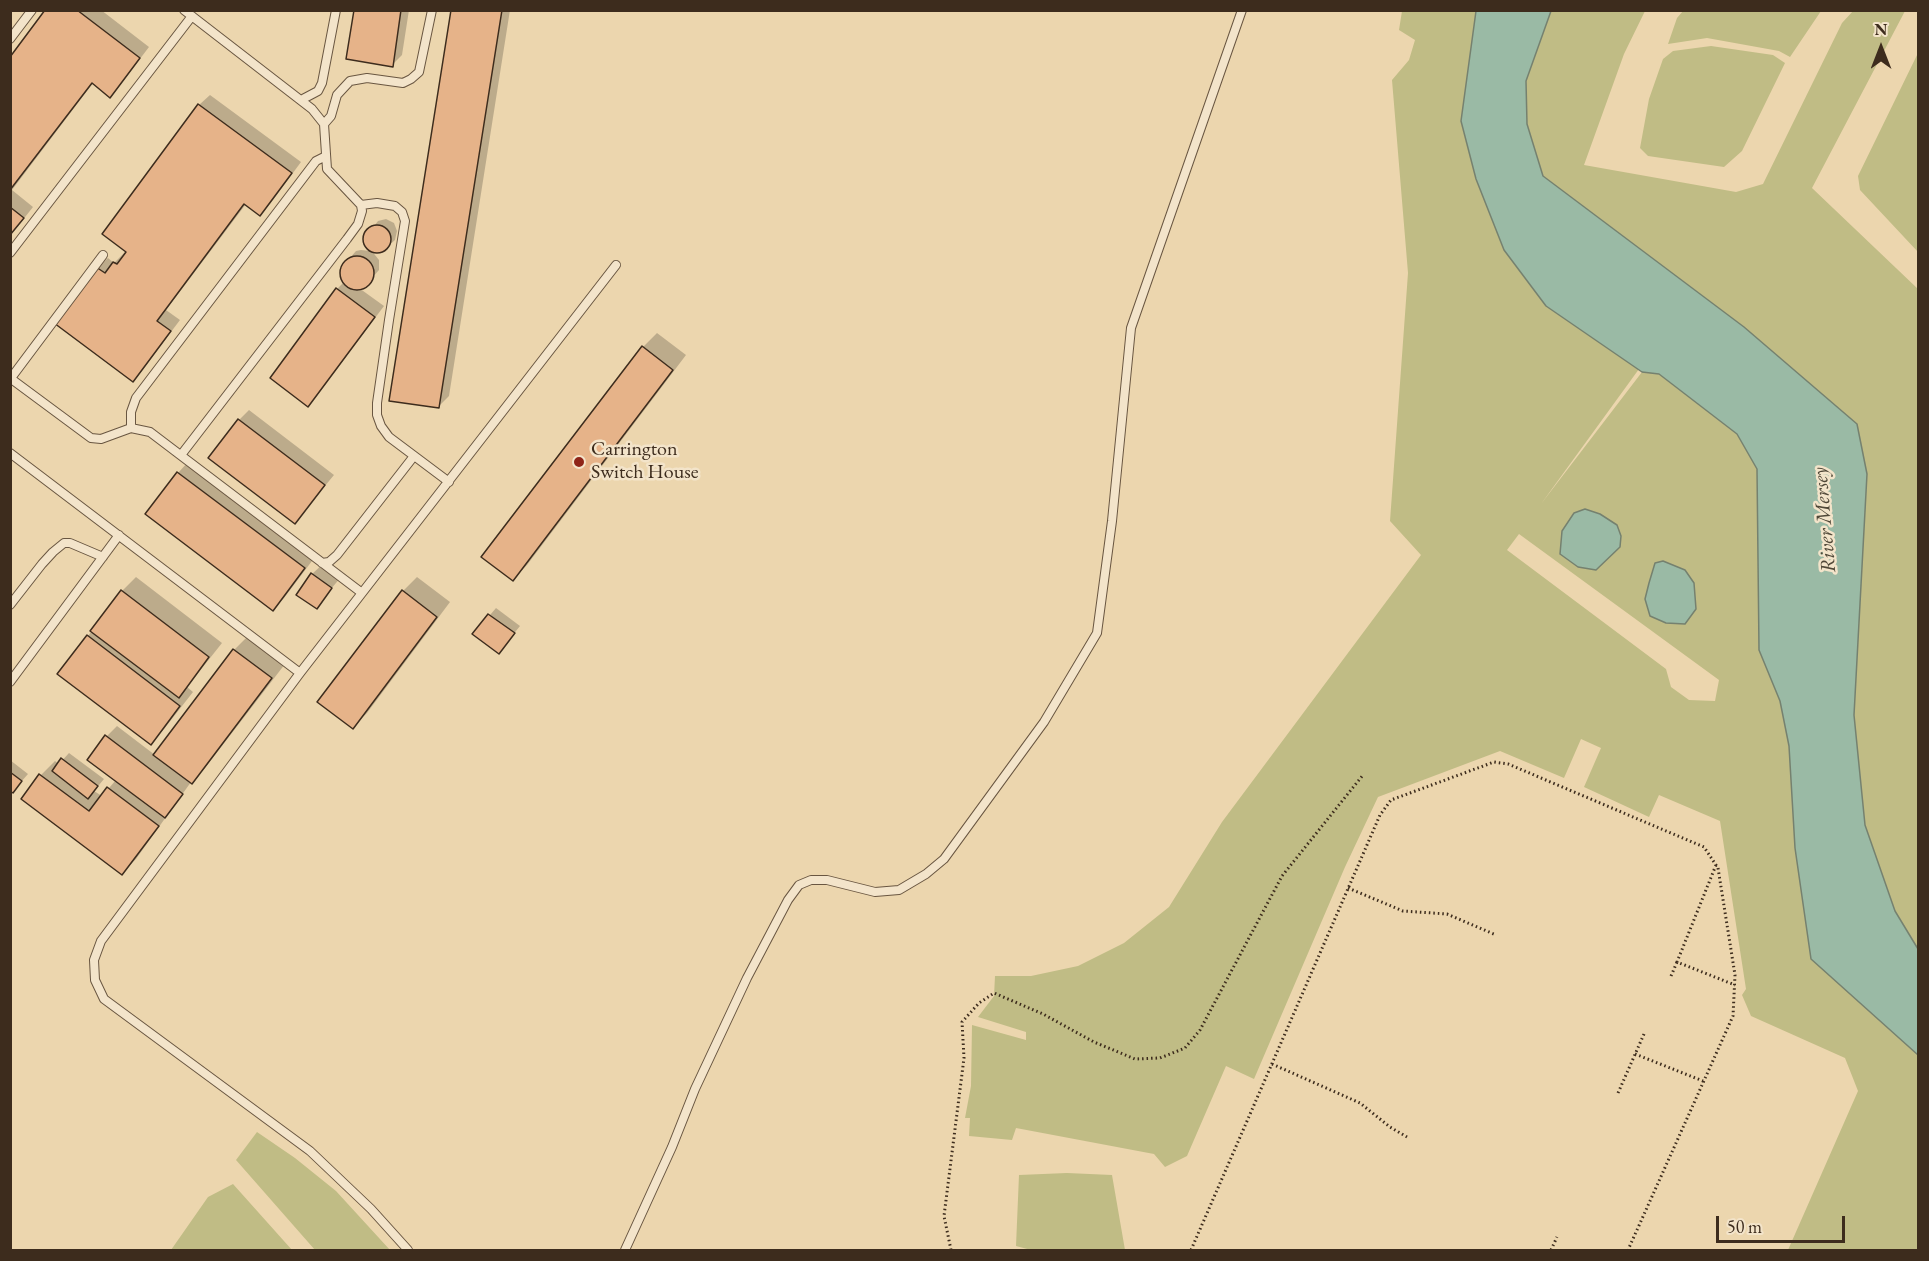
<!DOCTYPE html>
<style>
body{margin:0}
#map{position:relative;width:1929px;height:1261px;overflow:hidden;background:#ecd6ae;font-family:"EB Garamond",serif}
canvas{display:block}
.frame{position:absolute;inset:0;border:12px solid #3d2c1d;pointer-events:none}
.north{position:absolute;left:1851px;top:18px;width:60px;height:60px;-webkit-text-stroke:4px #f3e4ca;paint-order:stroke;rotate:0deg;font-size:16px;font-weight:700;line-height:24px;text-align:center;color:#3d2c1d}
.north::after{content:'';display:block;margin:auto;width:21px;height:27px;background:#3d2c1d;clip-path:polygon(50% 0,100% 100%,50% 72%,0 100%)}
.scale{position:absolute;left:1716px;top:1216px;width:129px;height:27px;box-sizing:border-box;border:3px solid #3d2c1d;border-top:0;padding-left:8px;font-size:18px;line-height:21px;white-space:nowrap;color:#3d2c1d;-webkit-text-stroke:4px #f3e4ca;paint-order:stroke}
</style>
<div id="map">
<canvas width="1929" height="1261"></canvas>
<div class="frame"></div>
<div class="north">N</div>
<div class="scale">50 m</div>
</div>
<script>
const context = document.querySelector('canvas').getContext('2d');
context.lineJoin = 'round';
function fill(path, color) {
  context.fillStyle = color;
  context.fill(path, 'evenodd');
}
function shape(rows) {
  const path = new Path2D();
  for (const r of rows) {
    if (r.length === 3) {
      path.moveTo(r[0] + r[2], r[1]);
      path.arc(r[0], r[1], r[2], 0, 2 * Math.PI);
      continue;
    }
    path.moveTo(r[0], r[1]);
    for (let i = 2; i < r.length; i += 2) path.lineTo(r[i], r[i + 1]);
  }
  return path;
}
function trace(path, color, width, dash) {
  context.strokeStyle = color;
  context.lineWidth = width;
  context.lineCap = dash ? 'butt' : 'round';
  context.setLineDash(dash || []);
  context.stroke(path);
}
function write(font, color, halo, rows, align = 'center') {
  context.font = font + ' "EB Garamond",serif';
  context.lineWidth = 5;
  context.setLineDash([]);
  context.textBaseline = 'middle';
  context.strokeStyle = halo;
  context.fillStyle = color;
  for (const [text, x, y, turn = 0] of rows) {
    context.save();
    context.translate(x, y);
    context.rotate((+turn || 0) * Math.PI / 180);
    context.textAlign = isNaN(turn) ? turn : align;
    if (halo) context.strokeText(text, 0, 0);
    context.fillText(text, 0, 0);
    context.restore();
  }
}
fill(shape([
 [1402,11,1476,11,1461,122,1476,179,1504,250,1546,306,1639,369,1541,504,1642,372,1659,374,1737,434,1757,469,1759,650,1780,701,1789,746,1793,798,1811,958,1918,1055,1918,1250,1788,1250,1858,1091,1845,1058,1751,1016,1742,995,1746,989,1720,821,1659,795,1649,817,1584,787,1601,748,1581,739,1564,778,1500,751,1378,797,1345,867,1254,1079,1226,1066,1187,1156,1165,1167,1154,1154,1016,1128,1012,1140,969,1136,970,1118,965,1118,971,1086,972,1025,1026,1040,1026,1032,978,1017,994,996,995,976,1031,976,1078,966,1124,943,1169,907,1222,822,1421,555,1390,521,1408,273,1392,80,1409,60,1415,40,1399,30],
 [1519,534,1719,680,1715,701,1689,700,1671,687,1666,669,1507,550],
 [1551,11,1645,11,1624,54,1584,165,1736,192,1763,184,1842,23,1853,11,1905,11,1812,188,1918,289,1918,949,1895,911,1865,825,1854,715,1867,474,1857,424,1744,327,1543,176,1527,124,1526,81],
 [1683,11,1683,10,1821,11,1790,57,1779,51,1707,38,1668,44,1677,18],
 [1711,46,1773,55,1785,63,1742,151,1724,167,1648,156,1640,148,1649,99,1663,59,1673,51],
 [1918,53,1918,252,1860,190,1858,176],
 [257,1132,295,1158,336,1191,390,1250,315,1250,236,1160],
 [1067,1173,1112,1175,1125,1250,1031,1250,1016,1246,1019,1175],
 [233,1184,292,1250,171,1250,208,1197]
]), '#c0bc85');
const water = shape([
 [1476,11,1551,11,1526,81,1527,124,1543,176,1744,327,1857,424,1867,474,1854,715,1865,825,1895,911,1918,949,1918,1055,1811,959,1795,848,1789,746,1780,701,1759,650,1757,469,1737,434,1659,374,1642,372,1546,306,1504,250,1476,179,1461,121,1476,11],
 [1585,509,1600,514,1617,525,1621,536,1620,547,1596,570,1578,567,1560,554,1562,531,1574,513,1585,509],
 [1663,561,1685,570,1694,583,1696,609,1685,624,1666,623,1650,616,1645,599,1649,583,1655,563,1663,561]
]);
fill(water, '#9abaa5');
trace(water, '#75816f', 1.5);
fill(shape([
 [47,10,101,10,149,47,120,85,110,96,93,83,12,190,33,207,10,236,10,59],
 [355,10,409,10,402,55,392,65],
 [453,10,510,10,449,396,438,407],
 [210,95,301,162,270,204,260,214,246,204,166,310,180,320,143,369,133,380,97,268,108,258,114,263,127,250,104,234,199,105],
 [386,219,394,223,397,231,395,240,387,247,376,252,371,250,379,260,379,270,365,286,359,288,384,306,318,394,308,405,337,289,344,282,341,271,342,267,356,251,361,250,370,251,364,239,378,221],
 [657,333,686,355,527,565,513,579,643,347],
 [249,410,334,475,295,522,239,420],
 [188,462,315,557,284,598,273,609,178,473],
 [323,564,341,577,316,607,298,594,312,574],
 [136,577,222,643,187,687,193,692,164,729,150,743,88,636,122,591],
 [417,577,450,602,367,713,353,727,403,591],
 [496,608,520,626,499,652,474,634],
 [248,636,285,664,205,768,191,782,136,859,122,873,23,799,41,775,55,761,59,764,69,753,104,779,94,791,102,796,116,780,89,759,107,736,117,726,155,755,234,650],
 [10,760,28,774,13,791,10,790]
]), '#0003');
const building = shape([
 [45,10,77,10,140,58,110,98,92,83,10,190,10,57,45,10],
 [354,10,401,10,393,67,346,59,354,10],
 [451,10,502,10,439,408,389,401,451,10],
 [198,104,292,173,260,216,244,204,157,321,171,331,133,382,54,323,96,267,105,273,113,262,117,264,126,252,102,234,198,104],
 [10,207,24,218,10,235,10,207],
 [377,239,14],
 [357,273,17],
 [336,288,375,317,308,407,270,378,336,288],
 [642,346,673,370,513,581,481,557,642,346],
 [238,419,325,485,295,524,208,458,238,419],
 [177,472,305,568,273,611,145,514,177,472],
 [311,573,332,588,317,609,296,595,311,573],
 [121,590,209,657,179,698,90,631,121,590],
 [402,590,437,617,353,729,317,702,402,590],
 [488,614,515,633,499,654,472,634,488,614],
 [87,635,180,706,151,745,57,674,87,635],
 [233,649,272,678,192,784,153,755,233,649],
 [105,735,183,794,165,818,87,760,105,735],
 [61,758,98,786,88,799,52,771,61,758],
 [10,772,22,781,13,793,10,791,10,772],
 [39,774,89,811,107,787,159,826,122,875,21,799,39,774]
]);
fill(building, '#e6b389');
trace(building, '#3d2c1d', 1.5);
const service = shape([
 [10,39,32,10],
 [301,100,318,91,322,83,336,10],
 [324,124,331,116,337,95,350,81,367,78,403,83,411,79,419,72,432,10],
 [361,205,377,203,395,206,402,212,405,221,389,320,377,403,377,415,381,426,389,437,449,482],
 [10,253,192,16],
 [10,378,91,438,101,439,131,428,150,432,362,593],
 [11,378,103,255],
 [131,428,131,412,136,398,316,161,324,157],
 [10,453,300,673],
 [181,455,347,239,358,224,362,211,361,205,327,169,324,124,312,109,184,10],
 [322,563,329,562,337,555,414,456],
 [10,605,42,564,53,552,64,543,70,543,103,557],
 [10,682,119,535],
 [408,1250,371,1209,310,1151,104,999,95,980,94,960,101,941,300,673,616,265],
 [625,1250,672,1147,695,1089,747,978,788,900,799,885,811,880,827,880,875,892,899,890,926,874,944,859,1044,722,1097,633,1112,521,1131,328,1242,10]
]);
trace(service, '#695641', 10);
trace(shape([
 [1716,865,1677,962,1735,985],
 [1348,888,1403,911,1447,914,1496,935],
 [1671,976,1677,962],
 [1635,1054,1703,1081],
 [1272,1064,1360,1103,1390,1127,1407,1137],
 [1618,1093,1644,1034],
 [951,1250,944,1216,964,1058,962,1022,979,1003,994,993,1043,1014,1094,1042,1135,1059,1160,1058,1185,1048,1200,1030,1282,876,1363,775],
 [1191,1250,1380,815,1391,800,1494,762,1508,764,1704,847,1718,868,1735,975,1733,1016,1628,1250],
 [1551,1250,1557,1237]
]), '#3d2c1d', 3, [1.5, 3]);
trace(service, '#f3e4ca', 8);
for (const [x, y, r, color] of [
 [579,462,6,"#8f2418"]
]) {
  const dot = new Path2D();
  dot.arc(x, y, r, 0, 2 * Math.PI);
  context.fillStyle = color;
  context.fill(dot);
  trace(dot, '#f3e4ca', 2);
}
write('20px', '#3d2c1d', '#f3e4ca', [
 ["Carrington",591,450],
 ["Switch House",591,473]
], 'left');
write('italic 21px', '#504838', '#f3e4ca', [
 ["River Mersey",1825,520,-95]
]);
</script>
